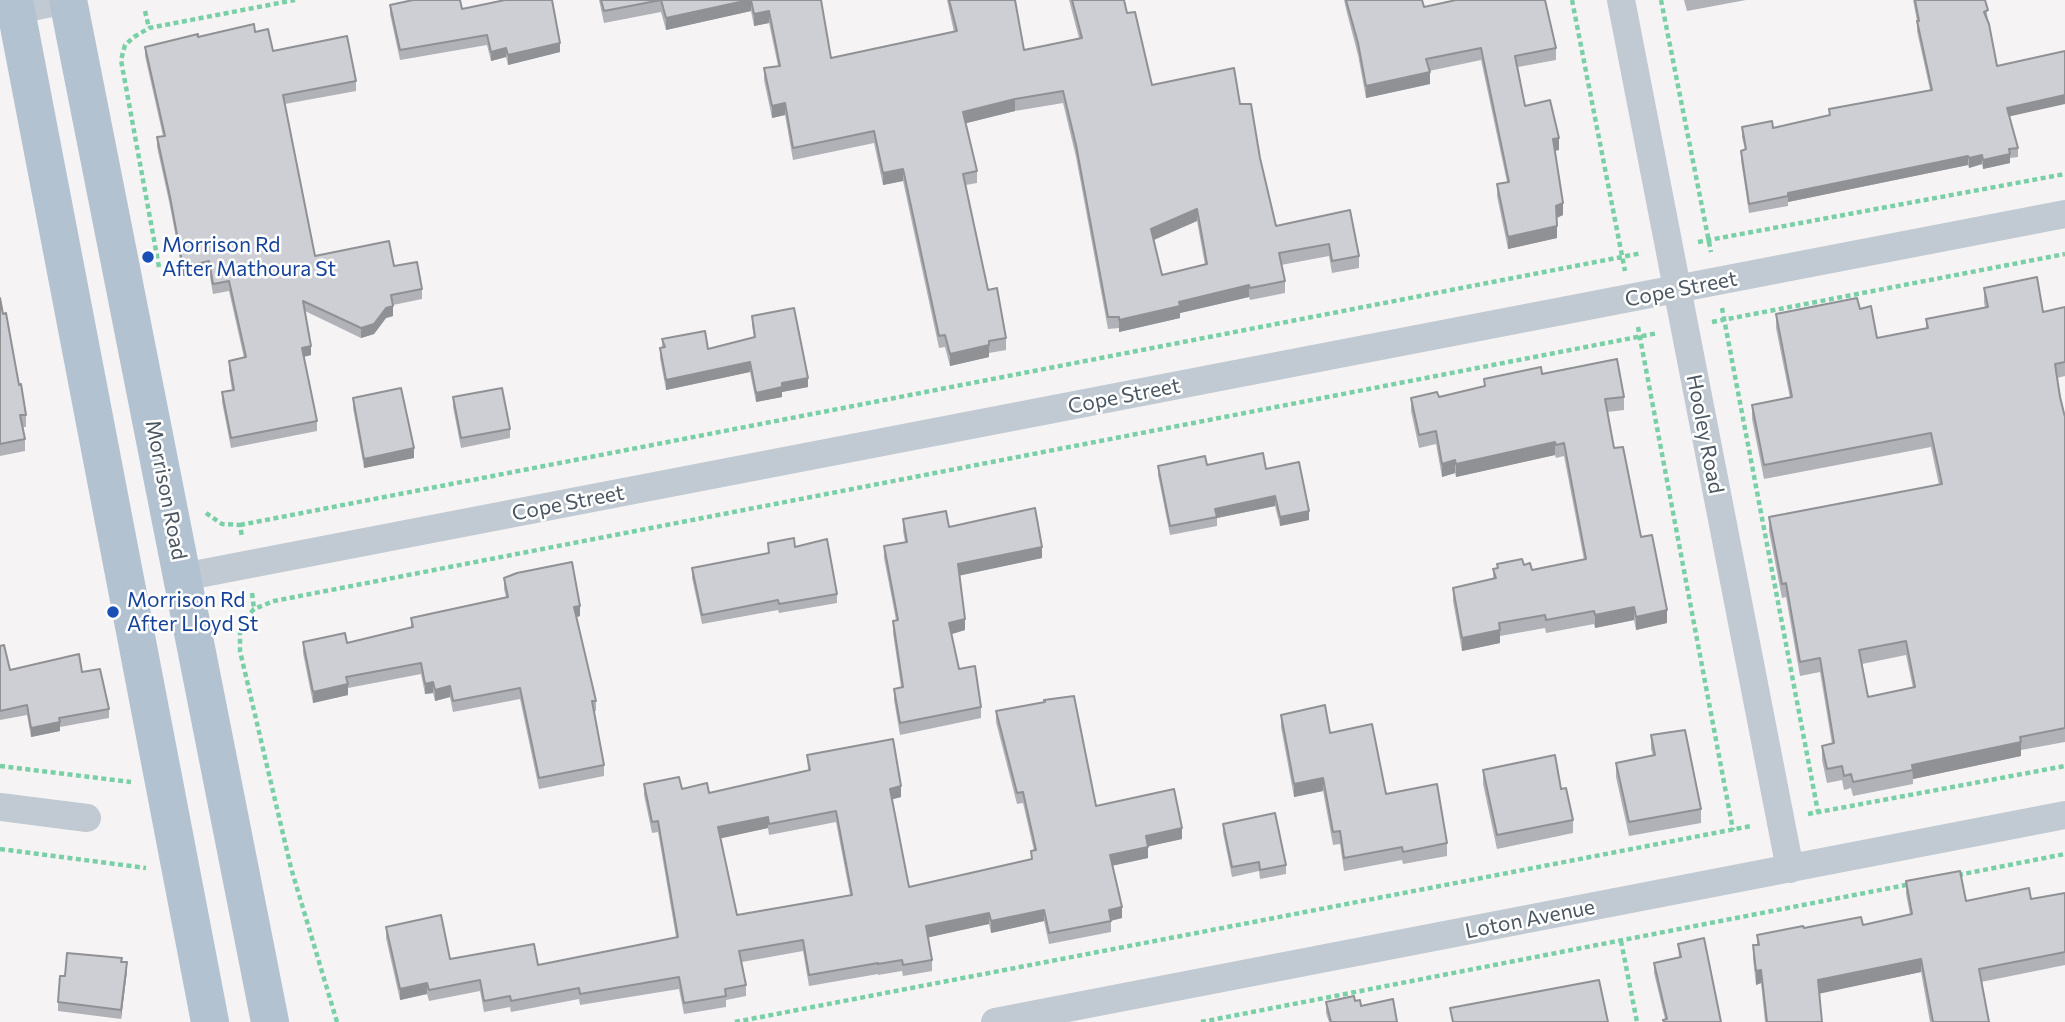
<!DOCTYPE html>
<style>
body{margin:0}
canvas{display:block;background:#f5f3f3}
</style>
<canvas width="2065" height="1022"></canvas>
<script>
const context = document.querySelector('canvas').getContext('2d');
context.lineJoin = 'round';
function shape(rows) {
  const path = new Path2D();
  for (const r of rows) {
    path.moveTo(r[0], r[1]);
    for (let i = 2; i < r.length; i += 2) path.lineTo(r[i], r[i + 1]);
  }
  return path;
}
function trace(path, color, width, dash) {
  context.strokeStyle = color;
  context.lineWidth = width;
  context.lineCap = dash ? 'butt' : 'round';
  context.setLineDash(dash || []);
  context.stroke(path);
}
function fill(path, color) {
  context.fillStyle = color;
  context.fill(path, 'evenodd');
}
function write(font, color, halo, rows, align = 'center') {
  context.font = font + ' Commissioner,sans-serif';
  context.lineWidth = 5;
  context.setLineDash([]);
  context.textBaseline = 'middle';
  context.strokeStyle = halo;
  context.fillStyle = color;
  for (const [text, x, y, turn = 0] of rows) {
    context.save();
    context.translate(x, y);
    context.rotate((+turn || 0) * Math.PI / 180);
    context.textAlign = isNaN(turn) ? turn : align;
    if (halo) context.strokeText(text, 0, 0);
    context.fillText(text, 0, 0);
    context.restore();
  }
}
trace(shape([
 [1572,0,1625,271],
 [1661,0,1711,252],
 [145,11,149,28],
 [1698,242,2065,174],
 [159,267,121,60,125,45,134,37,149,28,295,0],
 [1722,308,1818,812],
 [1712,322,2065,254],
 [1638,327,1733,830],
 [206,513,222,524,240,525,242,537],
 [240,525,1642,253],
 [252,593,254,609],
 [0,766,131,782],
 [1808,814,2065,766],
 [0,849,146,868],
 [1958,875,2065,854],
 [1621,941,1637,1022],
 [337,1022,291,868,240,651,240,634,245,619,254,609,274,601,1658,333],
 [735,1022,1751,826],
 [1201,1022,1911,884]
]), '#7ad0a6', 4.5, [5, 3.5]);
trace(shape([
 [1621,0,1790,869],
 [16,10,67,0],
 [183,577,2065,214],
 [0,807,87,818],
 [995,1022,2065,815]
]), '#c1cad2', 28);
trace(shape([
 [14,0,210,1022],
 [68,0,270,1022]
]), '#b3c2d1', 38);
fill(shape([
 [599,0,821,0,831,58,954,32,947,0,1015,0,1024,50,1079,38,1069,0,1124,0,1127,13,1152,85,1240,104,1260,158,1276,226,1359,256,1359,268,1332,273,1329,256,1281,265,1285,281,1285,293,1250,300,1249,297,1180,313,1180,318,1119,332,1119,328,1108,329,1076,157,1063,103,1015,111,966,123,977,171,977,183,966,185,988,290,1006,338,1006,350,989,353,989,357,950,366,945,347,939,348,903,181,883,185,874,143,793,160,785,115,772,118,764,80,764,68,778,66,769,23,754,26,751,11,666,30,661,12,604,23],
 [1197,221,1205,265,1162,275,1154,240],
 [1344,0,1422,0,1424,7,1556,48,1556,60,1518,67,1525,106,1559,150,1555,151,1563,215,1557,218,1557,238,1508,249,1497,196,1497,184,1507,182,1481,60,1429,71,1430,84,1366,98,1358,55,1347,13],
 [1684,0,1746,0,1687,11],
 [1913,0,1985,0,1988,20,1997,66,2018,148,2018,157,2010,158,2010,163,1983,169,1982,164,1969,168,1968,165,1788,202,1788,206,1749,213,1741,160,1741,151,1745,150,1742,137,1742,127,1773,128,1829,115,1829,109,1930,90,1917,31,1917,21],
 [390,5,462,9,560,52,508,65,506,57,491,61,487,45,400,60,390,14],
 [198,37,273,51,356,81,356,91,285,104,315,256,394,266,422,289,422,299,393,305,393,316,386,318,374,334,361,338,305,311,311,355,304,357,317,421,317,431,231,448,222,402,222,392,232,390,229,371,229,361,244,358,229,291,213,294,209,271,183,276,170,206,157,147,157,137,163,136,145,56,145,47],
 [1984,288,2043,312,2065,307,2065,376,2057,378,2065,417,2065,742,2021,750,2021,756,1913,779,1913,784,1853,796,1851,788,1844,790,1842,780,1827,783,1822,760,1822,746,1832,744,1820,672,1800,676,1786,597,1782,598,1769,531,1769,517,1939,485,1931,447,1764,479,1752,419,1752,405,1790,398,1776,328,1776,314,1860,309,1877,338,1926,328,1926,319,1985,308,1984,302],
 [1906,655,1913,688,1868,697,1862,664],
 [0,298,26,415,26,427,23,427,25,439,25,451,0,456],
 [752,316,808,387,782,392,782,397,756,402,750,372,666,390,660,358,660,348,662,348,662,339,708,349,754,338,752,325],
 [1542,374,1624,397,1624,410,1607,412,1614,448,1667,623,1636,630,1634,620,1595,628,1594,624,1546,633,1545,628,1500,636,1500,643,1462,651,1453,601,1453,588,1493,579,1493,569,1497,568,1497,564,1524,565,1532,570,1584,560,1564,456,1556,458,1555,455,1456,477,1455,473,1442,477,1436,444,1419,448,1411,411,1411,398,1439,397,1484,386,1484,379],
 [453,397,510,429,510,438,461,448,453,407],
 [353,398,414,458,364,468,353,408],
 [1207,465,1266,469,1309,520,1280,526,1275,506,1217,518,1217,526,1170,535,1158,475,1158,466],
 [903,519,949,527,1042,558,960,575,965,630,951,634,959,669,981,707,981,718,900,735,894,700,894,689,901,687,893,633,893,621,896,620,884,558,884,546,905,542,903,531],
 [768,543,795,547,837,594,837,603,779,613,778,610,702,624,692,578,692,568,768,554],
 [504,578,580,616,576,617,596,701,596,711,594,711,604,765,604,776,539,789,520,699,453,712,450,697,435,701,433,693,425,694,421,674,348,688,348,695,313,703,303,653,303,642,347,643,411,627,411,618,506,597,504,589],
 [0,646,10,670,82,672,109,709,109,718,60,727,60,731,31,737,27,715,0,720],
 [996,711,1096,806,1182,839,1148,846,1148,858,1112,866,1122,918,1111,921,1111,932,1049,944,1044,921,991,933,989,924,928,937,932,960,932,971,903,976,902,971,878,975,878,974,809,986,803,951,742,962,746,985,746,996,726,1000,726,1007,684,1014,679,989,580,1005,579,999,511,1012,510,1007,484,1012,480,991,429,1001,427,994,400,1000,386,938,386,927,450,959,538,965,676,937,658,832,652,833,644,795,644,784,709,793,808,770,807,755,901,797,892,799,909,887,1031,859,1031,851,1034,851,1023,803,1017,804,996,722],
 [836,822,850,895,737,915,720,838,768,828,769,835],
 [1281,715,1330,733,1386,794,1447,843,1447,856,1403,864,1402,860,1344,871,1340,844,1333,845,1323,791,1294,797,1281,727],
 [1651,735,1701,809,1701,823,1629,836,1616,777,1616,763,1653,756,1651,749],
 [1483,770,1561,789,1573,820,1573,833,1497,849,1483,784],
 [1223,824,1286,865,1286,874,1260,879,1259,871,1232,877,1223,833],
 [1906,881,1966,901,2031,899,2065,893,2065,965,1981,982,1989,1022,1930,1022,1921,972,1819,993,1822,1022,1765,1022,1761,983,1756,985,1753,959,1753,945,1757,945,1757,935,1804,928,1863,925,1910,914,1906,894],
 [1678,944,1721,1022,1665,1019,1654,973,1654,963,1679,957],
 [122,962,127,971,121,1019,58,1011,58,1002,65,976],
 [1355,1001,1361,1006,1397,1022,1329,1022,1326,1013,1326,1002]
]), '#b0b2b7');
fill(shape([
 [751,0,751,11,666,30,666,18],
 [769,11,769,23,754,26,754,14],
 [560,43,560,52,508,65,508,55],
 [506,48,506,57,491,61,491,52],
 [1430,72,1430,84,1366,98,1366,86],
 [2065,95,2065,104,2007,117,2007,108],
 [1015,99,1015,111,963,124,963,112],
 [785,103,785,115,772,118,772,106],
 [1559,138,1559,150,1553,151,1553,139],
 [2010,154,2010,163,1983,169,1983,160],
 [1982,155,1982,164,1969,168,1969,158],
 [1968,156,1968,165,1788,202,1788,193],
 [903,169,903,181,883,185,883,173],
 [1563,203,1563,215,1556,218,1556,206],
 [1197,209,1197,221,1151,241,1151,229],
 [1557,226,1557,238,1508,249,1508,237],
 [209,261,209,271,183,276,183,267],
 [1249,285,1249,297,1180,313,1180,318,1119,332,1119,320,1179,302],
 [393,306,393,316,386,318,374,334,361,338,361,328,386,308],
 [989,345,989,357,950,366,950,354],
 [311,346,311,355,302,357,302,348],
 [750,362,750,372,666,390,666,380],
 [808,378,808,387,782,392,782,397,756,402,756,393,782,383],
 [1555,442,1555,455,1456,477,1456,464],
 [414,448,414,458,364,468,364,459],
 [1455,460,1455,473,1442,477,1442,464],
 [1275,496,1275,506,1217,518,1215,509],
 [1309,511,1309,520,1280,526,1280,517],
 [1042,547,1042,558,958,576,958,564],
 [580,606,580,616,574,618,574,607],
 [1634,607,1634,620,1595,628,1595,615],
 [1667,610,1667,623,1636,630,1636,617],
 [965,619,965,630,949,635,949,623],
 [1500,630,1500,643,1462,651,1462,638],
 [433,682,433,693,425,694,425,684],
 [348,684,348,695,313,703,313,692],
 [450,686,450,697,435,701,435,690],
 [60,722,60,731,31,737,31,728],
 [2021,742,2021,756,1913,779,1912,765],
 [1323,778,1323,791,1294,797,1294,784],
 [901,786,901,797,890,800,890,789],
 [768,817,768,828,718,839,718,827],
 [1182,828,1182,839,1146,847,1146,836],
 [1148,847,1148,858,1110,866,1110,855],
 [1122,907,1122,918,1109,921,1109,910],
 [1044,910,1044,921,991,933,991,921],
 [989,913,989,924,926,938,926,926],
 [1921,959,1921,972,1818,994,1818,980],
 [127,962,127,971,121,1019,121,1010],
 [1761,970,1761,983,1756,985,1756,971],
 [427,983,427,994,400,1000,400,989]
]), '#909195');
const building = shape([
 [413,0,460,0,462,9,505,0,552,0,560,43,508,55,506,48,491,52,487,35,400,50,390,5,413,0],
 [601,0,661,0,604,11,601,0],
 [661,0,749,0,666,18,661,0],
 [751,0,821,0,831,58,957,31,949,0,1015,0,1024,50,1082,38,1072,0,1124,0,1127,13,1135,12,1152,85,1234,68,1240,104,1251,104,1260,158,1276,226,1350,210,1359,256,1332,261,1329,244,1279,253,1285,281,1250,288,1249,285,1179,302,1180,306,1119,320,1119,317,1108,317,1076,145,1063,91,1015,99,963,112,977,171,963,174,988,290,997,288,1006,338,989,341,989,345,950,354,945,335,939,336,903,169,883,173,874,131,793,148,785,103,772,106,764,68,780,66,769,11,754,14,751,0],
 [1197,209,1207,264,1162,275,1151,229,1197,209],
 [1346,0,1422,0,1424,7,1456,0,1545,0,1556,48,1515,56,1525,106,1550,100,1559,138,1553,139,1563,203,1556,206,1557,226,1508,237,1497,184,1509,182,1481,48,1426,59,1430,72,1366,86,1358,43,1346,0],
 [1915,0,1985,0,1988,10,1984,12,1989,24,1997,66,2065,51,2065,95,2007,108,2018,148,2009,149,2010,154,1983,160,1982,155,1969,158,1968,156,1788,193,1788,196,1749,204,1741,151,1746,149,1742,127,1772,121,1773,128,1830,115,1829,109,1932,90,1917,21,1919,21,1915,0],
 [254,24,255,32,268,29,273,51,347,36,356,81,283,95,315,256,389,241,394,266,417,262,422,289,391,295,393,306,386,308,374,324,361,328,303,301,311,346,302,348,317,421,231,438,222,392,234,390,229,361,246,357,229,281,213,284,209,261,183,267,170,197,157,137,165,136,145,47,198,34,198,37,254,24],
 [2037,277,2043,312,2065,307,2065,362,2055,364,2060,397,2065,417,2065,728,2020,737,2021,742,1912,765,1913,770,1853,782,1851,774,1844,776,1842,766,1827,769,1822,746,1834,743,1820,658,1800,662,1786,583,1782,584,1769,517,1942,484,1931,433,1764,465,1752,405,1792,397,1776,314,1857,298,1860,309,1871,306,1877,338,1928,328,1926,319,1988,307,1984,288,2037,277],
 [1906,641,1915,687,1868,697,1859,650,1906,641],
 [0,298,3,314,6,313,19,385,21,384,26,415,20,415,25,439,0,444,0,298],
 [794,308,808,378,782,383,782,387,756,393,750,362,666,380,660,348,665,347,662,339,705,331,708,349,755,337,752,316,794,308],
 [1617,359,1624,397,1605,399,1614,448,1623,447,1641,537,1652,535,1667,610,1636,617,1634,607,1595,615,1594,611,1546,620,1545,615,1499,623,1500,630,1462,638,1453,588,1496,578,1493,569,1498,568,1497,564,1522,559,1524,565,1530,563,1532,570,1586,559,1564,443,1556,445,1555,442,1456,464,1455,460,1442,464,1436,431,1419,435,1411,398,1437,392,1439,397,1485,386,1484,379,1541,367,1542,374,1617,359],
 [401,388,414,448,364,459,353,398,401,388],
 [502,388,510,429,461,438,453,397,502,388],
 [1263,453,1266,469,1299,462,1309,511,1280,517,1275,496,1215,509,1217,517,1170,526,1158,466,1205,456,1207,465,1263,453],
 [1035,508,1042,547,958,564,965,619,949,623,959,669,975,666,981,707,900,723,894,689,903,687,893,621,898,620,884,546,907,542,903,519,946,511,949,527,1035,508],
 [794,538,795,547,827,539,837,594,779,604,778,600,702,615,692,568,769,553,768,543,794,538],
 [572,562,580,606,574,607,596,701,592,701,604,765,539,778,520,688,453,701,450,686,435,690,433,682,425,684,421,663,346,677,348,684,313,692,303,642,345,633,347,643,413,627,411,618,508,597,504,578,517,573,572,562],
 [4,645,10,670,79,654,82,672,100,669,109,709,59,718,60,722,31,728,27,705,0,711,0,646,4,645],
 [1074,696,1096,806,1174,789,1182,828,1146,836,1148,847,1110,855,1122,907,1109,910,1111,921,1049,933,1044,910,991,921,989,913,926,926,932,960,903,965,902,960,878,964,878,963,809,975,803,940,739,951,746,985,725,989,726,996,684,1003,679,977,580,994,579,988,511,1001,510,996,484,1001,480,980,429,990,427,983,400,989,386,927,441,915,450,959,534,944,538,965,678,937,658,821,652,822,644,784,679,777,682,789,707,783,709,793,810,770,807,755,893,739,901,786,890,789,909,887,1032,859,1031,851,1036,850,1023,792,1017,793,996,711,1045,702,1044,700,1074,696],
 [836,811,852,895,737,915,718,827,768,817,769,824,836,811],
 [1325,705,1330,733,1372,724,1386,794,1437,784,1447,843,1403,852,1402,847,1344,858,1340,831,1333,832,1323,778,1294,784,1281,715,1325,705],
 [1685,730,1701,809,1629,822,1616,763,1655,755,1651,735,1685,730],
 [1555,755,1561,789,1566,788,1573,820,1497,835,1483,770,1555,755],
 [1275,813,1286,865,1260,870,1259,862,1232,867,1223,824,1275,813],
 [1960,871,1966,901,2029,888,2031,899,2065,893,2065,952,1979,969,1989,1022,1933,1022,1921,959,1818,980,1822,1022,1767,1022,1761,970,1756,971,1753,945,1759,945,1757,935,1803,926,1804,928,1861,917,1863,925,1912,914,1906,881,1960,871],
 [1704,938,1721,1022,1664,1022,1663,1020,1667,1019,1654,963,1681,957,1678,944,1704,938],
 [67,953,122,958,121,962,127,962,121,1010,58,1002,60,976,65,976,67,953],
 [1599,980,1608,1022,1453,1022,1450,1008,1599,980],
 [1354,996,1355,1001,1360,1000,1361,1006,1393,999,1397,1022,1331,1022,1326,1002,1354,996]
]);
fill(building, '#cdcfd5');
trace(building, '#909195', 2);
for (const [x, y, r, color] of [
 [148,257,7,"#1a4fb4"],
 [113,612,7,"#1a4fb4"]
]) {
  const dot = new Path2D();
  dot.arc(x, y, r, 0, 2 * Math.PI);
  context.fillStyle = color;
  context.fill(dot);
  trace(dot, '#fff', 2.5);
}
write('21px', '#164399', '#fff', [
 ["Morrison Rd",162,245],
 ["After Mathoura St",162,269],
 ["Morrison Rd",127,600],
 ["After Lloyd St",127,624]
], 'left');
write('21px', '#4a5661', '#fff', [
 ["Cope Street",1681,289,-11],
 ["Cope Street",1124,396,-11],
 ["Hooley Road",1705,434,79],
 ["Morrison Road",166,490,79],
 ["Cope Street",568,503,-11],
 ["Loton Avenue",1530,919,-11]
]);
</script>
